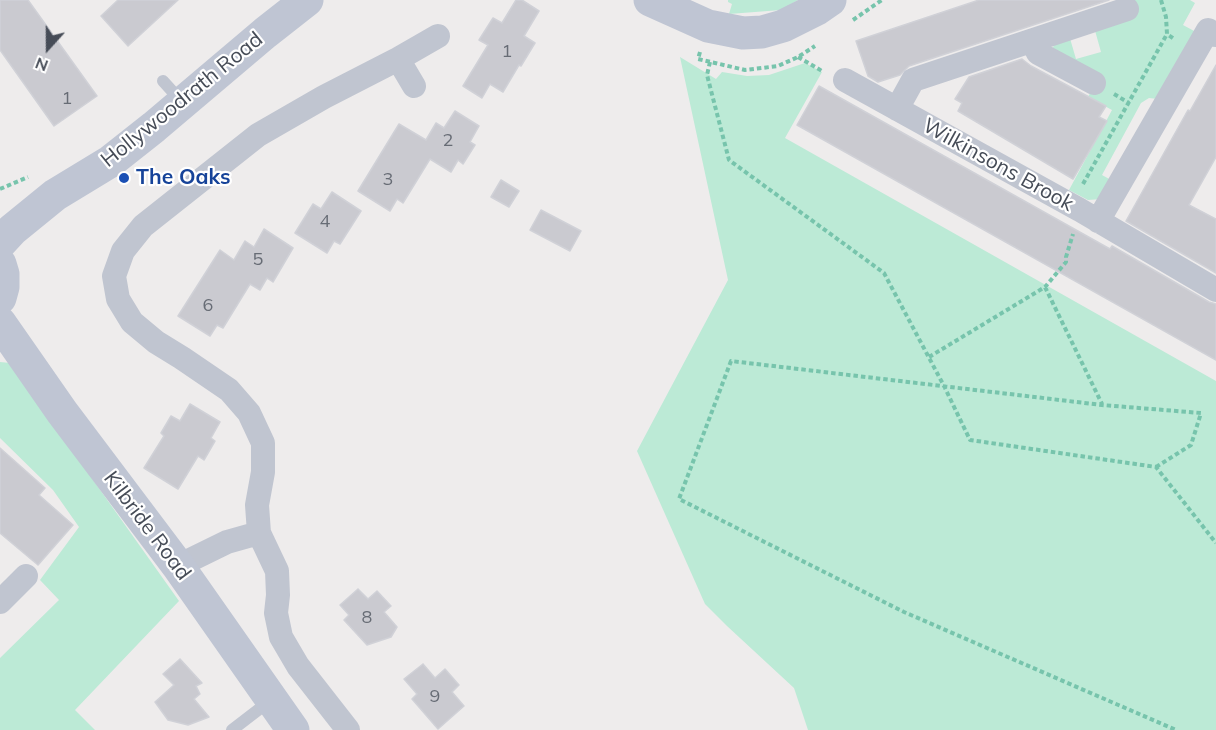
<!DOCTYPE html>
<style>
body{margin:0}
#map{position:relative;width:1216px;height:730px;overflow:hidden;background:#eeecec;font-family:Mulish,sans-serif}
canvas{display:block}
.north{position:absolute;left:18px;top:18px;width:60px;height:60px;-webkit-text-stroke:4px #fff;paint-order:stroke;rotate:201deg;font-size:16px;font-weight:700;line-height:24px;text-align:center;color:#464c57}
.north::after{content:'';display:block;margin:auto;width:21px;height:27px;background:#464c57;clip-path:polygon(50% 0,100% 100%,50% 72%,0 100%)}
</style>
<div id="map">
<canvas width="1216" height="730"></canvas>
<div class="north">N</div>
</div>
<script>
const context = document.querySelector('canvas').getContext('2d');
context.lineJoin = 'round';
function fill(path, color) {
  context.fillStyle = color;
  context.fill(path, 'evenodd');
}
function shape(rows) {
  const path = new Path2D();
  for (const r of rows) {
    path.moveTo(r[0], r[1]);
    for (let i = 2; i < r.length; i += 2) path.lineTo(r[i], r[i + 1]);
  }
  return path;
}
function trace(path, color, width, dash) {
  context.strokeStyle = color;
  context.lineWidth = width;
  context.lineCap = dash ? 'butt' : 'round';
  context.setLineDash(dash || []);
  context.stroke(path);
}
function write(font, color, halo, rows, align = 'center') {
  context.font = font + ' Mulish,sans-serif';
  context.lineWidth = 4.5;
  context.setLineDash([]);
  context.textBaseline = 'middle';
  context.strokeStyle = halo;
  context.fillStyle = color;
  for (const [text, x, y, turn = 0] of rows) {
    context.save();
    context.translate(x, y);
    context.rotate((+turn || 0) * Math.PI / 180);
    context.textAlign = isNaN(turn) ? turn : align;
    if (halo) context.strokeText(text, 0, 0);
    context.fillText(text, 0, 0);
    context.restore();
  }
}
fill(shape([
 [728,0,798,0,781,10,729,14,732,4,728,2],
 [1130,0,1190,0,1195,3,1183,25,1196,32,1158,99,1149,98,1141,103,1102,175,1111,180,1101,199,1088,200,1069,190,1112,110,1088,97,1097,80,1050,53,1058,38,1069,35,1076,59,1101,52,1094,27],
 [680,57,716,79,722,72,747,76,769,75,805,63,822,72,785,138,1216,381,1216,730,808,730,794,688,727,626,705,604,637,451,728,280],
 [0,362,10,363,179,601,75,710,95,730,0,730,0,658,59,600,40,580,79,527,53,490,0,438]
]), '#bcead6');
const building = shape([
 [0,0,28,0,97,96,54,126,0,50,0,0],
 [118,0,178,0,128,46,101,16,118,0],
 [516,0,522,0,539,11,524,36,535,43,521,66,519,65,503,92,490,84,482,98,463,86,488,45,479,40,493,18,502,23,516,0],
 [979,0,1109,0,909,66,900,75,878,82,868,76,856,41,979,0],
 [1022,59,1031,66,1106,106,1099,117,1107,121,1073,179,958,111,962,103,955,99,969,77,1022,59],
 [1216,65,1216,157,1189,205,1216,219,1216,273,1126,221,1188,110,1190,111,1216,65],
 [819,86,1110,249,1112,246,1209,302,1216,304,1216,360,797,125,819,86],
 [455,111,479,126,470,142,475,145,463,164,458,160,451,172,430,159,403,203,397,199,390,211,358,191,399,124,426,140,436,123,444,128,455,111],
 [501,180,519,191,509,207,491,197,501,180],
 [332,192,361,211,340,244,334,241,327,253,295,233,313,204,321,209,332,192],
 [541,210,581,231,570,251,530,230,541,210],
 [264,229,293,248,273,282,267,278,260,290,250,284,223,328,217,325,210,336,178,316,220,250,234,260,245,241,254,247,264,229],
 [190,404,220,422,211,438,215,441,204,460,198,456,178,489,144,468,164,436,161,433,171,416,180,421,190,404],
 [0,448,45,488,39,495,73,525,38,565,0,533,0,448],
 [358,589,368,599,377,591,391,606,384,612,397,627,391,637,367,645,344,620,349,615,340,605,358,589],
 [180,659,202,683,196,686,200,694,194,699,209,717,188,725,168,720,155,702,174,685,163,674,180,659],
 [423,664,435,678,445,669,459,685,452,692,464,706,438,729,412,699,417,694,404,679,423,664]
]);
fill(building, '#cacad0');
trace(building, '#d0d1d7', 1.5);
trace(shape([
 [1161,0,1166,17,1167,34,1174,39],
 [853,20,882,0],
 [700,52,698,59,745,70,778,66,798,57,815,46],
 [798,57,822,71],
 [710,62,707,75,729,160,884,273,944,386,970,440,1156,467,1216,543],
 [1114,94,1129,103],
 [1083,184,1167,34],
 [0,189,28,177],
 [1045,287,1102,404],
 [929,357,1045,287,1066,262,1066,257,1073,234],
 [1156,467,1191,445,1201,413,1102,405,731,361,679,499,904,612,1176,730]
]), '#77c4ac', 4, [4.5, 3]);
trace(shape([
 [163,81,182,102],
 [232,730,271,700]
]), '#c0c5d0', 12);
trace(shape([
 [1032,41,1038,53,1094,83],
 [398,59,414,86],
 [845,80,1080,210,1216,290],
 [897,109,913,80,1127,9],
 [1098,221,1208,30,1216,35],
 [259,533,277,571,278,595,276,613,281,637,298,666,348,730],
 [178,566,227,542,259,533,257,505,263,472,263,443,249,413,229,390,182,358,156,342,132,322,118,299,114,276,123,251,143,226,258,135,324,97,398,59,438,36],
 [0,602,26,576]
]), '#c0c5d0', 24);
trace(shape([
 [650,0,708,26,743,33,762,32,783,26,817,9,830,0],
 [0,243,12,230,55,195,111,161,154,127,265,33,307,0],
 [0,264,3,274,3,287,0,298],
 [0,323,62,412,178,566,293,730]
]), '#bfc5d3', 33);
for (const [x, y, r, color] of [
 [124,178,6,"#1a4fb4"]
]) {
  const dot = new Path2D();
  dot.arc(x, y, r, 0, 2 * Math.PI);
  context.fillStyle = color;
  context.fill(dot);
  trace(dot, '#fff', 2);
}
write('18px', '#676c75', null, [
 ["1",507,52],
 ["1",67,99],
 ["2",448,141],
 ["3",388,180],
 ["4",325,222],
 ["5",258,260],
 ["6",208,306],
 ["8",367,618],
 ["9",435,697]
]);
write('21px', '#464c57', '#fff', [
 ["Hollywoodrath Road",182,100,-39],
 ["Wilkinsons Brook",998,165,29],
 ["Kilbride Road",147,526,53]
]);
write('bold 21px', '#164399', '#fff', [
 ["The Oaks",136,178]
], 'left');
</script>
